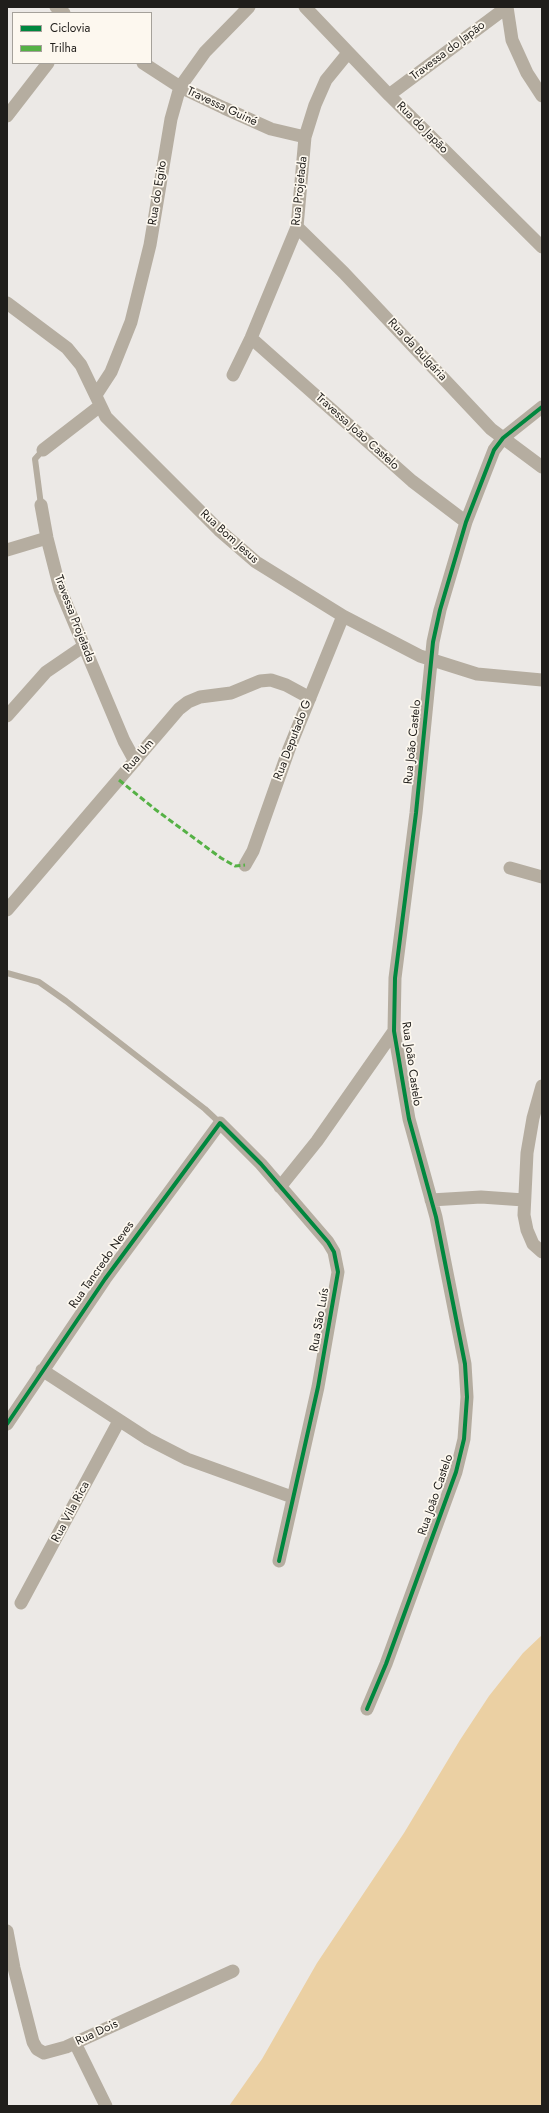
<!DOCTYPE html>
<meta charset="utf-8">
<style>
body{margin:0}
#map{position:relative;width:549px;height:2113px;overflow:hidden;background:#ece9e6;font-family:Jost,sans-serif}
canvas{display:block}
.frame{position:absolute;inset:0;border:8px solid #201e1b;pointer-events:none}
.legend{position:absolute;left:12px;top:12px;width:140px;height:52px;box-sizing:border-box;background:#fdf8ef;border:1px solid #a5a19a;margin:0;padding:5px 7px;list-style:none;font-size:12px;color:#201e1b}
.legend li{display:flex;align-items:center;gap:8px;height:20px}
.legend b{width:20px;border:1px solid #a5a19a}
</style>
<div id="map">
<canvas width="549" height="2113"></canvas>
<div class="frame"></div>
<ul class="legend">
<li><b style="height:5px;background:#00873e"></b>Ciclovia</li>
<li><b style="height:5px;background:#55b145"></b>Trilha</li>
</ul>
</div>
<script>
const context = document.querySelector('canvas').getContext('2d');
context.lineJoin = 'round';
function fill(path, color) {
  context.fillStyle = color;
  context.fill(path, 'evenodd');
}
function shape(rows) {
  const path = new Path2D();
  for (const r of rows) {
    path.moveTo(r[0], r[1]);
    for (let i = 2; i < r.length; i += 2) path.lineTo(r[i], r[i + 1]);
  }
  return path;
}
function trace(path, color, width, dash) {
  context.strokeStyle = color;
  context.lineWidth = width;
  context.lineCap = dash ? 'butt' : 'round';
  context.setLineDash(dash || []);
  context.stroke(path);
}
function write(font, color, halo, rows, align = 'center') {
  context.font = font + ' Jost,sans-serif';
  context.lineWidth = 3.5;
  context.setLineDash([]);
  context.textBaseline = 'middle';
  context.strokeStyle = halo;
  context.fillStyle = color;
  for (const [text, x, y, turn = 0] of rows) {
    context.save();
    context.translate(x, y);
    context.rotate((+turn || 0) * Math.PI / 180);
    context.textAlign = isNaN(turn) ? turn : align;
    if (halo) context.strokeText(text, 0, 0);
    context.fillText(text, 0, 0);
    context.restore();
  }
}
fill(shape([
 [542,1635,542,2106,229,2106,262,2059,317,1963,404,1833,460,1740,489,1696,523,1653]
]), '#ebd0a3');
trace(shape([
 [41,505,35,459,43,450],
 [7,973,39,982,66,1001,205,1109,220,1123]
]), '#b5ada0', 6);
trace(shape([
 [56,7,64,13],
 [305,7,389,95,542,247],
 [507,7,512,40,527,73,542,96],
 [143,63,180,87,224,108,271,129,305,137],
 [389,95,507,7],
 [7,116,48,63],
 [297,227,344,273,491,429,542,467],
 [7,303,67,348,81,365,106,417,219,530,256,562,343,616,420,656,477,674,542,680],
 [251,338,412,481,466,522],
 [233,375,251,338,297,227,305,137,315,105,326,80,348,53],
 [96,395,111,372,131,322,150,245,171,119,180,87,205,52,249,7],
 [43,450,100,406],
 [41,505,47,538,60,589,124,741,135,761],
 [7,550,47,538],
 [7,716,46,672,84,646],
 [245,865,253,851,289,749,343,616],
 [510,868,542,877],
 [7,910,179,709,188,702,200,697,231,693,260,681,271,680,286,685,310,698],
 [542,1086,533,1118,527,1153,524,1215,527,1230,533,1244,542,1252],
 [280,1187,317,1141,394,1031],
 [431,1200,481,1197,524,1200],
 [42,1370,148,1439,187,1459,292,1497],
 [7,1424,105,1279,220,1123,261,1164,328,1242,334,1252,338,1272,318,1387,279,1561],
 [21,1603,119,1421],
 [367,1709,386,1664,456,1472,464,1439,467,1397,465,1364,436,1217,409,1119,394,1031,395,978,416,813,433,642,440,610,466,522,494,450,503,438,542,407],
 [7,1931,14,1968,33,2042,37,2049,44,2053,66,2047,233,1971],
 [75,2043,106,2106]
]), '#b5ada0', 13);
trace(shape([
 [119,780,156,810,221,858,235,866,245,865]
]), '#55b145', 3, [6, 3]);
trace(shape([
 [7,1424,105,1279,220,1123,261,1164,328,1242,334,1252,338,1272,318,1387,279,1561],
 [367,1709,386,1664,456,1472,464,1439,467,1397,465,1364,436,1217,409,1119,394,1031,395,978,416,813,433,642,440,610,466,522,494,450,503,438,542,407]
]), '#00873e', 4);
write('12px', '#201e1b', '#fdf8ef', [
 ["Travessa do Japão",448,51,-37],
 ["Travessa Guiné",222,107,25],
 ["Rua do Japão",422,128,45],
 ["Rua Projetada",300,191,-84],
 ["Rua do Egito",158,193,-81],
 ["Rua da Bulgária",417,350,47],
 ["Travessa João Castelo",357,432,42],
 ["Rua Bom Jesus",229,537,42],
 ["Travessa Projetada",74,619,69],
 ["Rua Deputado G",293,740,-69],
 ["Rua João Castelo",413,742,-84],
 ["Rua Um",139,756,-49],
 ["Rua João Castelo",411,1064,82],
 ["Rua Tancredo Neves",102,1265,-55],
 ["Rua São Luís",320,1320,-80],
 ["Rua João Castelo",436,1495,-71],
 ["Rua Vila Rica",71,1512,-62],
 ["Rua Dois",97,2033,-25]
]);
</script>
